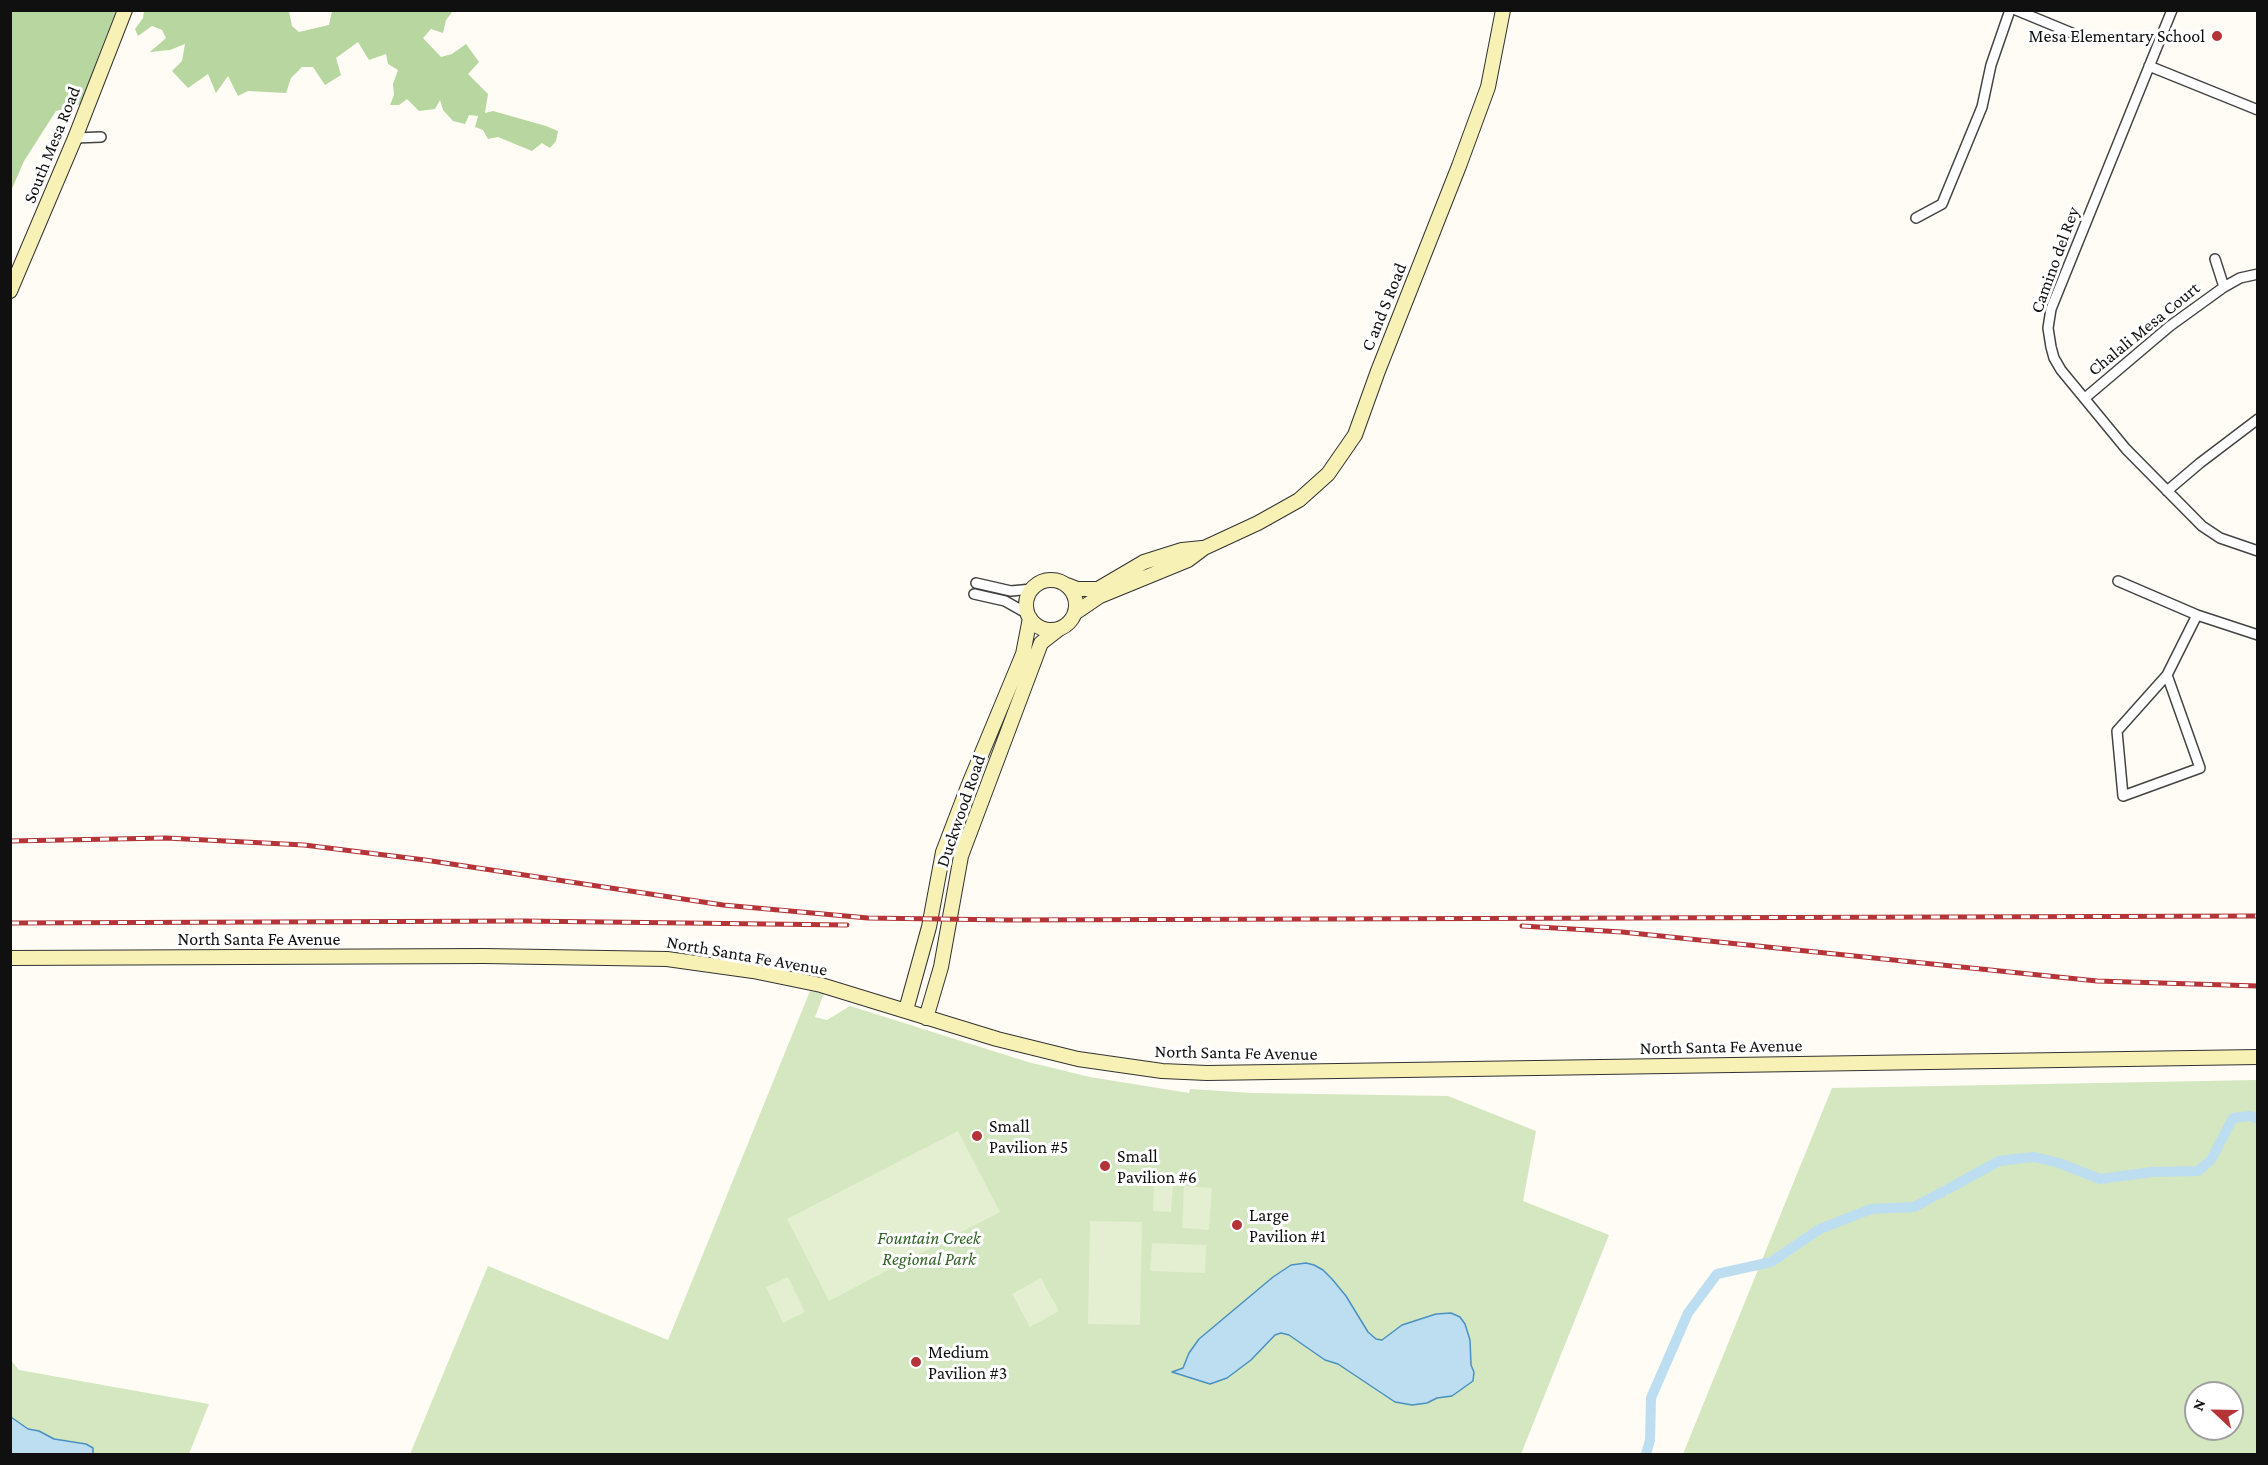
<!DOCTYPE html>
<style>
body{margin:0}
#map{position:relative;width:2268px;height:1465px;overflow:hidden;background:#fefcf4;font-family:"Crimson Pro",serif}
canvas{display:block}
.frame{position:absolute;inset:0;border:12px solid #101010;pointer-events:none}
.north{position:absolute;left:2184px;top:1381px;width:60px;height:60px;box-sizing:border-box;background:#fff;border:2px solid #9f9f9f;border-radius:50%;rotate:292deg;font-size:16px;font-weight:700;line-height:24px;text-align:center;color:#101010}
.north::after{content:'';display:block;margin:auto;width:21px;height:27px;background:#b53438;clip-path:polygon(50% 0,100% 100%,50% 72%,0 100%)}
</style>
<div id="map">
<canvas width="2268" height="1465"></canvas>
<div class="frame"></div>
<div class="north">N</div>
</div>
<script>
const context = document.querySelector('canvas').getContext('2d');
context.lineJoin = 'round';
function fill(path, color) {
  context.fillStyle = color;
  context.fill(path, 'evenodd');
}
function shape(rows) {
  const path = new Path2D();
  for (const r of rows) {
    if (r.length === 3) {
      path.moveTo(r[0] + r[2], r[1]);
      path.arc(r[0], r[1], r[2], 0, 2 * Math.PI);
      continue;
    }
    path.moveTo(r[0], r[1]);
    for (let i = 2; i < r.length; i += 2) path.lineTo(r[i], r[i + 1]);
  }
  return path;
}
function trace(path, color, width, dash) {
  context.strokeStyle = color;
  context.lineWidth = width;
  context.lineCap = dash ? 'butt' : 'round';
  context.setLineDash(dash || []);
  context.stroke(path);
}
function write(font, color, halo, rows, align = 'center') {
  context.font = font + ' "Crimson Pro",serif';
  context.lineWidth = 6;
  context.setLineDash([]);
  context.textBaseline = 'middle';
  context.strokeStyle = halo;
  context.fillStyle = color;
  for (const [text, x, y, turn = 0] of rows) {
    context.save();
    context.translate(x, y);
    context.rotate((+turn || 0) * Math.PI / 180);
    context.textAlign = isNaN(turn) ? turn : align;
    if (halo) context.strokeText(text, 0, 0);
    context.fillText(text, 0, 0);
    context.restore();
  }
}
fill(shape([
 [810,991,824,993,815,1017,827,1020,850,1006,1028,1062,1090,1077,1189,1093,1190,1089,1252,1093,1448,1096,1536,1131,1523,1201,1609,1235,1521,1454,410,1454,488,1266,668,1340],
 [2257,1080,2257,1454,1683,1454,1832,1088],
 [2196,1393,2232,1393,2232,1429,2196,1429],
 [10,1359,19,1370,209,1404,189,1454,11,1454]
]), '#d4e7c0');
fill(shape([
 [11,11,116,11,99,54,82,104,56,111,24,161,11,191],
 [144,11,289,11,292,26,299,32,329,25,332,11,453,11,446,20,443,33,431,29,423,38,441,57,452,54,466,44,479,62,468,74,488,94,485,113,493,111,546,126,558,131,556,141,550,148,542,143,532,151,498,137,488,139,483,130,475,127,478,116,469,115,465,124,453,121,443,110,440,100,435,109,419,111,407,99,399,105,390,105,394,95,393,84,398,70,388,64,386,54,369,60,358,42,336,58,341,75,325,85,313,67,302,67,291,78,286,93,248,91,238,96,228,76,216,93,208,74,188,88,172,71,182,61,185,44,170,50,150,52,166,38,162,30,152,26,138,36,135,29,143,18]
]), '#b8d6a0');
fill(shape([
 [958,1131,1000,1212,829,1301,787,1219],
 [1154,1183,1173,1184,1171,1212,1153,1211],
 [1184,1186,1212,1188,1209,1230,1182,1228],
 [1090,1221,1142,1222,1140,1325,1088,1324],
 [1152,1243,1206,1245,1205,1273,1150,1271],
 [788,1277,805,1312,783,1323,766,1287],
 [1041,1278,1059,1311,1030,1327,1012,1294]
]), '#e4eed1');
const water = shape([
 [1306,1263,1314,1265,1323,1270,1332,1279,1346,1296,1368,1332,1376,1339,1382,1340,1402,1325,1436,1314,1451,1313,1460,1317,1465,1324,1470,1340,1471,1365,1474,1372,1473,1381,1452,1396,1437,1398,1427,1403,1412,1405,1395,1402,1338,1364,1325,1360,1289,1335,1281,1333,1275,1335,1251,1360,1227,1378,1210,1384,1172,1372,1183,1368,1189,1353,1199,1339,1273,1277,1291,1265,1306,1263],
 [11,1417,28,1429,39,1431,54,1439,86,1444,93,1448,93,1454,11,1454,11,1417]
]);
fill(water, '#bdddf1');
trace(water, '#4a91c2', 1.5);
trace(shape([
 [1948,1189,1999,1161,2034,1157,2059,1163,2100,1179,2152,1172,2198,1171,2211,1160,2233,1118,2250,1116,2258,1119],
 [1646,1454,1650,1440,1651,1398,1688,1313,1717,1274,1771,1262,1820,1229,1871,1209,1914,1207,1942,1192]
]), '#bdddf1', 10);
const street = shape([
 [2016,10,2079,36],
 [2172,10,2051,309,2048,328,2051,347,2054,358,2061,370,2126,449,2202,526,2220,538,2258,551],
 [2149,66,2258,110],
 [75,138,101,137],
 [1916,218,1942,204,1982,107,1991,65,2010,10],
 [2215,259,2224,287],
 [2085,398,2170,326,2224,287,2240,278,2258,274],
 [2167,491,2200,463,2258,419],
 [2118,581,2197,615,2258,635],
 [976,583,1011,591,1032,589],
 [974,594,1005,601,1028,614],
 [2167,675,2117,731,2123,796,2200,768,2167,675,2197,615]
]);
const secondary = shape([
 [10,291,75,138,125,10],
 [1051,605,25],
 [1067,585,1077,589,1098,589,1144,562,1182,550,1202,548],
 [1075,613,1100,596,1188,560,1204,548,1258,523,1299,500,1328,474,1355,435,1378,371,1459,166,1488,87,1503,10],
 [10,958,484,956,667,959,753,971,821,985,997,1039,1078,1059,1162,1071,1207,1073,2258,1057],
 [906,1010,929,927,943,852,969,784,1023,654,1030,618],
 [926,1018,941,967,961,856,1041,643,1059,629]
]);
trace(street, '#434343', 12);
trace(secondary, '#323232', 16);
trace(street, '#fff', 9);
trace(secondary, '#f8f1b5', 14);
const rail = shape([
 [10,841,166,838,304,845,425,860,723,905,868,918,1009,920,2258,916],
 [10,923,523,921,847,925],
 [1522,926,1622,932,2097,981,2258,986]
]);
trace(rail, '#b53438', 5);
trace(rail, '#fff', 3, [9]);
for (const [x, y, r, color] of [
 [2217,36,6,"#b53438"],
 [977,1136,6,"#b53438"],
 [1105,1166,6,"#b53438"],
 [1237,1225,6,"#b53438"],
 [916,1362,6,"#b53438"]
]) {
  const dot = new Path2D();
  dot.arc(x, y, r, 0, 2 * Math.PI);
  context.fillStyle = color;
  context.fill(dot);
  trace(dot, '#fff', 2);
}
write('18px', '#101010', '#fff', [
 ["Mesa Elementary School",2205,36,"right"],
 ["Small",989,1126],
 ["Pavilion #5",989,1147],
 ["Small",1117,1156],
 ["Pavilion #6",1117,1177],
 ["Large",1249,1215],
 ["Pavilion #1",1249,1236],
 ["Medium",928,1352],
 ["Pavilion #3",928,1373]
], 'left');
write('18px', '#101010', '#fff', [
 ["South Mesa Road",52,145,-68],
 ["Camino del Rey",2055,260,-70],
 ["C and S Road",1384,307,-68],
 ["Chalali Mesa Court",2144,329,-39],
 ["Duckwood Road",961,811,-71],
 ["North Santa Fe Avenue",259,939],
 ["North Santa Fe Avenue",747,956,10],
 ["North Santa Fe Avenue",1721,1047,-1],
 ["North Santa Fe Avenue",1236,1053,1]
]);
write('italic 18px', '#316325', '#fff', [
 ["Fountain Creek",929,1238],
 ["Regional Park",929,1259]
]);
</script>
